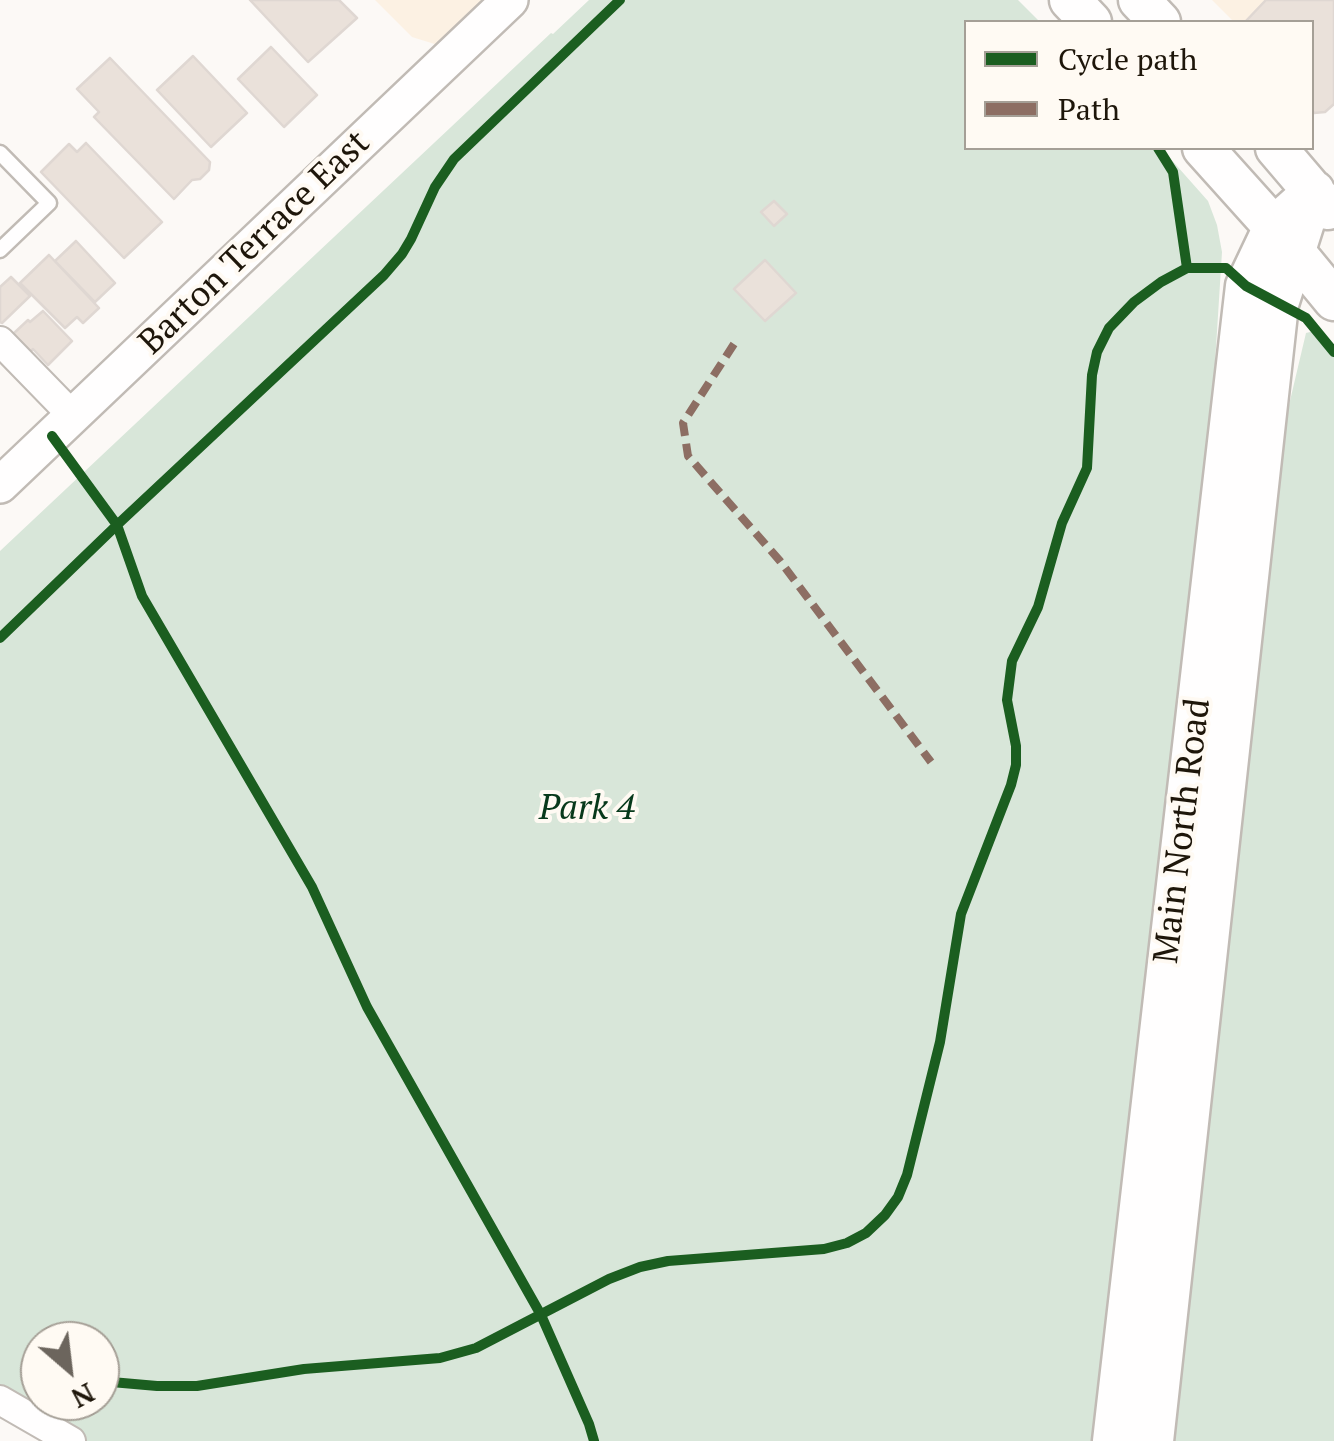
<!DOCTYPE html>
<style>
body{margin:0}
#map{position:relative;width:1334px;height:1441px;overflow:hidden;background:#fcf9f6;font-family:"PT Serif",serif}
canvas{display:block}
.legend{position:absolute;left:964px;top:20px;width:350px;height:130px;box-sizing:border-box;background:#fffaf3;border:2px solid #a59f96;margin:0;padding:12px 18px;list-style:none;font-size:30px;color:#1e160a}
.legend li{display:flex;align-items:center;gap:20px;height:50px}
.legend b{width:50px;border:2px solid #a59f96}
.north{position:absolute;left:20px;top:1321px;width:100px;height:100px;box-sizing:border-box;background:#fffaf3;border:2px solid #a59f96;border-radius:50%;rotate:152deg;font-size:28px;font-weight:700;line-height:40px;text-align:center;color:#1e160a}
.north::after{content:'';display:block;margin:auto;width:35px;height:45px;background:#6c655d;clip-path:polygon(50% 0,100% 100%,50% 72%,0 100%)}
</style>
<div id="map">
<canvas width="1334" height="1441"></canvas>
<ul class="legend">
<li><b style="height:12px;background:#1b5e20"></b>Cycle path</li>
<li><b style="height:12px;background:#8d6e63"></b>Path</li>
</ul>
<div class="north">N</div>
</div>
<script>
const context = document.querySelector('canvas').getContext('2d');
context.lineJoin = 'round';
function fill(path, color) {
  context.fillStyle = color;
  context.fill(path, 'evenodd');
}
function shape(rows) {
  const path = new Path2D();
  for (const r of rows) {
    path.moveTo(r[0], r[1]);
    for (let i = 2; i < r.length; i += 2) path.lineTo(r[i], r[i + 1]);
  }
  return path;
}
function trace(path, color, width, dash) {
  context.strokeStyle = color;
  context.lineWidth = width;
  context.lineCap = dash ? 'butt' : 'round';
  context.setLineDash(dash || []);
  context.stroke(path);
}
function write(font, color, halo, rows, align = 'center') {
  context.font = font + ' "PT Serif",serif';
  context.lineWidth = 8;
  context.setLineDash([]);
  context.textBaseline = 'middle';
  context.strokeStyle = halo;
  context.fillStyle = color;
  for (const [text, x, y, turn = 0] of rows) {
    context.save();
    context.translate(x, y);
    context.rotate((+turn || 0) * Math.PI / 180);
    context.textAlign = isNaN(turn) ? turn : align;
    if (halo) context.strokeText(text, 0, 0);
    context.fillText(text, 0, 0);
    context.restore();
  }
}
fill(shape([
 [375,0,510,0,457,51,412,37],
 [1212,0,1334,0,1320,110,1312,102,1312,22,1234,22]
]), '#fcf1e3');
fill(shape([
 [589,0,1018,0,1040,22,966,22,966,148,1161,148,1208,201,1217,225,1222,252,1194,696,1101,1441,82,1441,0,1395,0,551,551,33,553,34],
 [40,1341,100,1341,100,1401,40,1401],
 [1314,331,1334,357,1334,1441,1169,1441,1197,1150,1289,405,1306,333]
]), '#d8e6d9');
const building = shape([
 [250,0,339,0,357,18,308,62,250,0],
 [1266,0,1334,0,1334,104,1325,112,1314,113,1312,110,1312,22,1245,22,1266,0],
 [271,47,317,95,284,127,238,79,271,47],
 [193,56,247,113,211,147,157,90,193,56],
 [110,58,210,162,209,170,200,179,192,180,174,199,94,117,99,112,77,89,110,58],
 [86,143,162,222,124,258,41,172,69,144,77,152,86,143],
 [774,201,787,214,774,226,761,212,774,201],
 [76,241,115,283,95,302,55,261,76,241],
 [49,255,99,308,83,323,77,317,65,328,20,283,49,255],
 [765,260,796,293,765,321,734,289,765,260],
 [11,277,30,296,2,323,0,322,0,287,11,277],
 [43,311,72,341,48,365,33,349,30,352,13,334,28,320,30,322,43,311]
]);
fill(building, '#eae1da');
trace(building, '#dfd7d2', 2.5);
const service = shape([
 [0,153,49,203,0,250]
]);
const minor = shape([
 [0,341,73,416],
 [0,1400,71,1441]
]);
const tertiary = shape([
 [0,485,510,0]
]);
const secondary = shape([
 [1070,0,1091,22],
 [1139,0,1160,22],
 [1203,148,1274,227,1334,300],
 [1276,148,1328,209],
 [1113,1441,1246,286,1274,227,1314,191],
 [1153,1441,1278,304,1313,194]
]);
trace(service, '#c1bbb5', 19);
trace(minor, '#c1bbb5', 32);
trace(tertiary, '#c1bbb5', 40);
trace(secondary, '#c1bbb5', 45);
trace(service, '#fffefe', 14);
trace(minor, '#fffefe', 28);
trace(tertiary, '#fffefe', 35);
trace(secondary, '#fffefe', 40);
trace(shape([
 [734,344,683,423,688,456,780,561,931,762]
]), '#8d6e63', 8, [15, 8]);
trace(shape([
 [1158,148,1173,172,1187,268],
 [52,436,117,525,142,596,312,887,367,1007,541,1315,589,1424,594,1441],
 [0,638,117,525,384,275,402,254,411,239,435,187,454,159,620,0],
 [100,1381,157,1386,197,1386,304,1369,440,1358,476,1348,609,1279,640,1267,668,1261,824,1249,847,1243,866,1233,885,1215,898,1197,907,1175,940,1042,961,914,1011,785,1016,765,1016,746,1007,700,1012,661,1038,607,1062,523,1087,468,1092,375,1097,352,1109,328,1134,302,1161,282,1187,268,1226,268,1246,286,1306,318,1334,352]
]), '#1b5e20', 10);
write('35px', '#1e160a', '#fffaf3', [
 ["Barton Terrace East",255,243,-44],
 ["Main North Road",1183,831,-83]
]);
write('italic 35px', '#07391b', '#fffaf3', [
 ["Park 4",587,809]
]);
</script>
